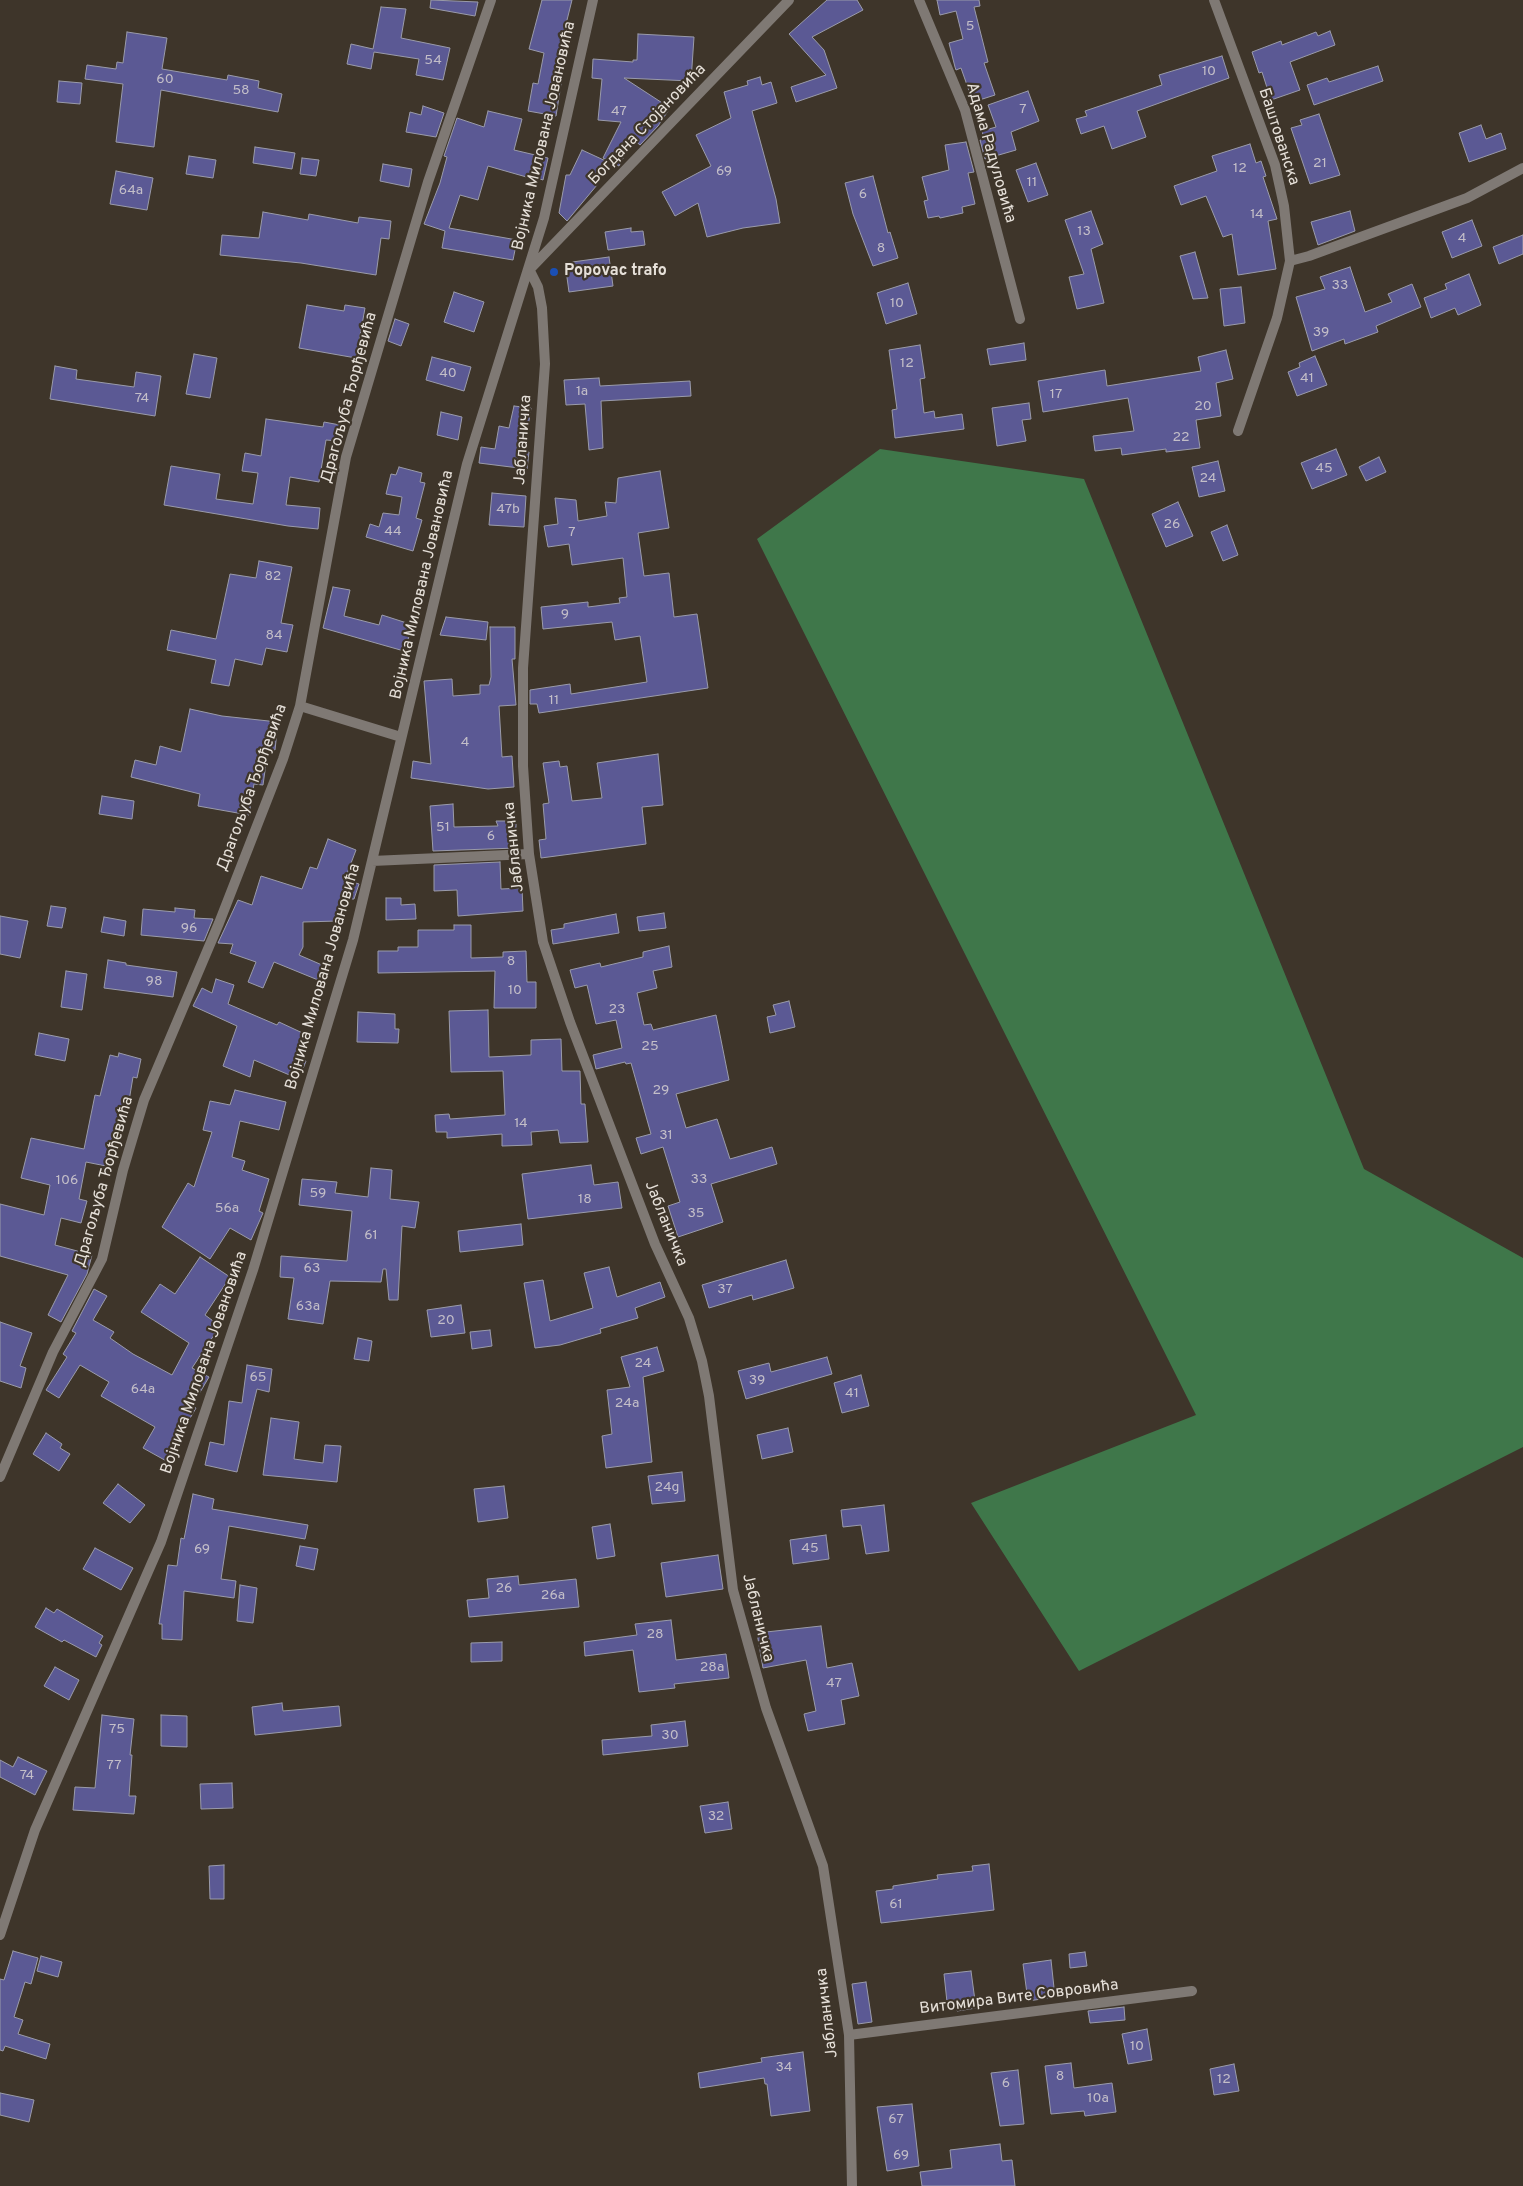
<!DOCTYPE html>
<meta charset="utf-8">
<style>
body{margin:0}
canvas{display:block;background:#3e352a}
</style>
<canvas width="1523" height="2186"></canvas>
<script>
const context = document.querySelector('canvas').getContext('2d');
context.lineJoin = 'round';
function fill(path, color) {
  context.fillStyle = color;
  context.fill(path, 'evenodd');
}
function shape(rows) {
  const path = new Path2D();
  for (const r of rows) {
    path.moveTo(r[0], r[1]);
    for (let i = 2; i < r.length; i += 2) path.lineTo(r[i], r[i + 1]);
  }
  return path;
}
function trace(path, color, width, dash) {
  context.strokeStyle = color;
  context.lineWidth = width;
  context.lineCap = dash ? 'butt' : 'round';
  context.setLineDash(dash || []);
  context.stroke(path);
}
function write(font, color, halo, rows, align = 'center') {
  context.font = font + ' Overpass,sans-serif';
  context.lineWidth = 4.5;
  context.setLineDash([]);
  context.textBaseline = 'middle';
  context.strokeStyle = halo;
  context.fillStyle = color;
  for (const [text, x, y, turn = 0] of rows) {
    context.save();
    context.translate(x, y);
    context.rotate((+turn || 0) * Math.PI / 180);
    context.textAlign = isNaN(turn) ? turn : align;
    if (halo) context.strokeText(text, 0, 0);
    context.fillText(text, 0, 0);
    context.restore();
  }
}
fill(shape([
 [880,449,1084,479,1364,1169,1523,1258,1523,1447,1079,1671,971,1503,1196,1415,757,539]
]), '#3f774a');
const building = shape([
 [431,0,478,2,475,16,430,8,431,0],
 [542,0,572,0,553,76,562,78,556,116,528,111,533,83,538,84,544,53,529,49,542,0],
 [827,0,857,0,863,10,812,37,824,50,837,88,796,102,791,87,826,75,789,34,827,0],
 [937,0,979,0,980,6,974,7,988,62,984,63,995,95,973,102,961,68,956,70,955,67,949,43,963,39,956,11,940,15,937,0],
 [381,7,406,9,401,38,450,48,443,80,416,75,419,59,374,52,371,69,347,64,351,44,373,49,381,7],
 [1330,31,1335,45,1290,62,1300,90,1271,100,1262,72,1259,73,1252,52,1281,41,1282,45,1316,32,1318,36,1330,31],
 [127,32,167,38,162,69,227,80,228,75,259,81,258,88,282,94,278,112,161,90,154,147,116,142,123,84,85,79,87,65,116,69,117,62,123,63,127,32],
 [638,34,694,37,691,81,624,78,670,108,658,126,640,145,633,139,619,166,603,158,621,122,598,120,602,79,592,78,593,59,633,62,633,60,637,60,638,34],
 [1222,56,1229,78,1137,111,1146,137,1112,149,1104,126,1081,134,1076,119,1087,116,1085,111,1162,85,1159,75,1222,56],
 [1378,66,1383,81,1314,105,1307,85,1327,78,1329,82,1378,66],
 [760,77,762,85,771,82,777,103,752,111,776,199,780,223,743,228,707,237,698,203,675,216,662,192,711,166,696,135,731,118,724,92,748,85,747,81,760,77],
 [59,81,82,83,80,104,57,102,59,81],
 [1028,91,1039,121,1011,132,1016,150,985,159,980,140,984,139,982,131,996,127,988,105,1028,91],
 [423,106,444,113,436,137,406,132,410,112,421,115,423,106],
 [488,111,522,119,514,150,548,158,543,180,537,178,537,180,488,166,478,200,460,195,449,228,517,240,513,260,442,248,445,231,424,224,440,183,447,157,444,156,457,118,484,127,488,111],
 [1319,114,1340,175,1310,184,1291,128,1302,125,1300,120,1319,114],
 [1481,125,1486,139,1501,133,1506,149,1469,162,1459,133,1481,125],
 [966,142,974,172,968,173,975,204,962,207,963,213,940,218,939,216,928,218,924,201,928,200,922,177,949,170,945,145,966,142],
 [1250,144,1256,163,1261,161,1266,176,1263,177,1277,219,1268,221,1276,269,1238,275,1232,234,1223,237,1206,196,1181,205,1174,186,1217,171,1212,156,1250,144],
 [255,147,295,153,292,169,253,163,255,147],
 [582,150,608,162,597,185,567,221,559,213,566,175,570,175,582,150],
 [189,156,216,160,213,178,186,174,189,156],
 [302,158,319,160,316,176,300,174,302,158],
 [1036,163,1048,195,1028,202,1016,170,1036,163],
 [383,164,412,169,409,187,380,181,383,164],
 [116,171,153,178,147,210,110,204,116,171],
 [873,176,888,233,890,232,898,258,873,266,853,214,845,183,873,176],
 [1091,211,1103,244,1091,249,1104,303,1077,309,1069,277,1084,274,1065,220,1091,211],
 [1350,211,1355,231,1318,245,1311,222,1350,211],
 [263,212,308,220,309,214,358,223,359,217,391,221,389,239,381,238,376,275,301,263,220,255,222,235,259,238,263,212],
 [1472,220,1482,246,1452,258,1442,232,1472,220],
 [631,228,631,232,643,231,645,245,608,250,605,232,631,228],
 [1523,235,1523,254,1499,264,1493,247,1523,235],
 [1195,252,1208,298,1193,299,1180,256,1195,252],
 [609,257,613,286,569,292,565,263,609,257],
 [1350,267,1365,312,1392,302,1388,294,1412,284,1421,307,1376,326,1378,332,1345,344,1344,339,1312,351,1296,297,1325,289,1320,277,1350,267],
 [1469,274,1481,305,1458,315,1455,308,1431,318,1424,298,1447,289,1445,284,1469,274],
 [908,283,917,314,886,324,877,293,908,283],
 [1241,287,1245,323,1224,326,1220,289,1241,287],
 [454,292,484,302,474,332,444,322,454,292],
 [307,305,344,311,345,305,365,308,356,358,299,348,307,305],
 [395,319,409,324,401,346,388,341,395,319],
 [1024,343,1026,360,990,365,987,349,1024,343],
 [920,345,925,378,920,379,924,413,934,411,935,418,962,414,964,429,895,438,892,410,897,409,889,350,920,345],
 [1226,350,1233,379,1216,383,1221,416,1196,420,1200,448,1166,452,1166,449,1122,455,1121,448,1095,451,1093,436,1134,431,1128,398,1043,412,1038,381,1105,370,1107,386,1201,371,1198,357,1226,350],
 [194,354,217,358,210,398,186,394,194,354],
 [1315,356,1327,385,1297,396,1288,372,1300,367,1299,363,1315,356],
 [432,357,471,367,464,391,426,380,432,357],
 [55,366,77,370,76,379,134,387,136,372,161,376,155,416,50,399,55,366],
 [599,378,600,386,690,381,691,396,601,401,603,448,589,450,585,404,566,405,564,380,599,378],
 [1029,403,1031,419,1022,420,1026,441,997,446,992,408,1029,403],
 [514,406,531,408,524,452,529,452,527,469,479,463,481,447,495,449,499,426,509,428,514,406],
 [441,412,462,417,458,440,437,435,441,412],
 [266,419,323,427,324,422,340,425,338,441,326,440,319,482,290,477,286,505,320,508,318,529,288,526,164,505,171,466,220,474,216,499,253,504,258,473,242,471,245,453,261,456,266,419],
 [1336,449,1347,475,1312,489,1301,463,1336,449],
 [1379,457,1386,472,1366,481,1359,467,1379,457],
 [1218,461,1225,491,1199,497,1192,467,1218,461],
 [399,467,422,473,420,482,425,483,416,518,422,520,413,551,366,537,370,524,379,527,383,513,399,515,402,497,386,494,391,474,396,475,399,467],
 [660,471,669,528,638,533,644,576,669,573,674,617,697,614,708,688,539,713,537,704,530,704,530,690,570,684,571,694,647,682,640,636,615,640,612,622,543,629,541,607,588,602,588,607,620,603,619,598,627,597,623,558,572,565,569,544,548,547,544,526,558,524,555,498,576,500,578,521,607,516,605,502,616,503,618,478,660,471],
 [492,493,526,496,524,527,489,525,492,493],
 [1178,502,1193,536,1166,547,1152,514,1178,502],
 [1227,525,1238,555,1223,561,1211,532,1227,525],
 [259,561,292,567,281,623,293,625,287,652,266,648,262,665,235,659,229,686,211,683,216,660,167,650,171,630,216,639,230,574,256,578,259,561],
 [333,587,350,590,344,616,379,625,382,615,413,625,404,651,323,628,333,587],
 [446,617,488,622,486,640,440,635,446,617],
 [490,627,515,627,515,659,512,659,516,705,499,706,502,757,512,756,514,787,488,789,411,778,413,761,431,764,424,681,452,679,453,696,480,694,480,685,489,685,491,677,490,627],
 [190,709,222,716,278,722,275,750,268,749,263,785,254,784,249,815,198,806,200,794,131,777,135,760,156,765,160,746,181,752,190,709],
 [658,754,663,805,642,807,646,844,541,858,539,840,546,839,543,804,549,803,543,763,559,761,560,767,567,766,572,801,602,798,597,763,658,754],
 [102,796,134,801,132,819,99,814,102,796],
 [453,804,454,827,498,826,496,821,516,821,516,848,433,851,430,806,453,804],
 [328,839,356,850,345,879,359,884,354,899,346,899,338,921,303,922,303,947,299,955,329,968,323,982,274,962,263,988,248,982,256,962,230,953,233,944,218,943,238,900,252,905,261,876,302,889,310,867,317,869,328,839],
 [500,862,501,889,522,888,523,911,458,916,457,890,434,891,434,865,500,862],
 [386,898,401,898,401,905,415,904,416,919,386,920,386,898],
 [51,906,66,908,62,928,47,926,51,906],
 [175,908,195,910,194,918,213,919,204,941,141,935,143,909,175,912,175,908],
 [664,913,666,928,639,931,637,917,664,913],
 [616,914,619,933,553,944,551,930,564,928,564,924,616,914],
 [0,916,28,921,20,958,0,954,0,916],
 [104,917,126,921,124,936,101,932,104,917],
 [454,925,471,925,471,958,503,957,503,952,526,951,527,982,536,982,536,1008,494,1008,495,971,378,973,378,951,398,951,398,947,418,947,418,930,454,930,454,925],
 [669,946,672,967,653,971,657,988,637,993,644,1025,651,1024,653,1030,716,1015,729,1080,676,1094,686,1128,717,1119,730,1159,772,1147,777,1164,711,1184,723,1222,678,1237,668,1206,680,1202,663,1147,641,1154,636,1138,651,1134,631,1063,626,1064,625,1062,596,1069,593,1055,622,1048,616,1020,596,1024,587,985,575,988,570,970,600,963,601,967,643,957,643,952,669,946],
 [108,960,126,963,126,965,177,972,173,997,104,988,108,960],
 [66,971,87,974,82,1010,61,1007,66,971],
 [216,979,234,985,228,1004,277,1025,279,1022,309,1036,299,1058,306,1061,299,1079,254,1060,250,1077,223,1066,237,1026,193,1006,202,988,212,993,216,979],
 [789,1001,795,1027,770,1033,767,1017,776,1015,773,1005,789,1001],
 [488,1010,489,1057,531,1055,531,1040,561,1039,562,1071,580,1071,581,1104,585,1104,588,1142,560,1143,558,1130,531,1132,532,1145,502,1146,502,1134,447,1138,447,1132,436,1132,435,1115,449,1114,450,1119,505,1115,503,1071,451,1072,449,1011,488,1010],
 [358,1012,395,1014,395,1029,399,1029,398,1043,357,1042,358,1012],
 [39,1033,69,1039,65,1061,35,1055,39,1033],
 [119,1053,141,1059,137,1078,133,1077,127,1113,123,1112,111,1167,86,1162,79,1199,87,1201,81,1223,61,1218,55,1245,92,1255,87,1274,61,1322,48,1315,68,1275,0,1256,0,1204,44,1215,50,1185,21,1178,31,1138,84,1149,95,1095,100,1096,110,1055,118,1057,119,1053],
 [235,1090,286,1102,279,1130,240,1121,232,1157,245,1161,242,1170,269,1179,259,1211,263,1213,251,1240,230,1228,210,1259,162,1227,188,1183,194,1187,212,1132,203,1130,210,1101,230,1105,235,1090],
 [591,1165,594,1185,618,1182,622,1208,528,1219,522,1174,591,1165],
 [371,1168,392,1170,390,1199,419,1202,415,1228,402,1226,398,1300,389,1300,386,1269,383,1269,381,1282,330,1281,323,1324,288,1319,294,1278,280,1277,281,1256,347,1261,352,1211,299,1205,302,1179,337,1182,335,1193,368,1197,371,1168],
 [521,1224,523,1245,460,1252,458,1231,521,1224],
 [200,1257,230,1277,205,1315,220,1326,192,1368,209,1377,192,1406,196,1408,175,1444,180,1447,170,1463,143,1448,155,1427,101,1396,109,1382,80,1365,59,1398,46,1390,67,1357,63,1354,76,1333,72,1331,94,1289,107,1296,93,1320,114,1332,110,1338,133,1354,172,1375,189,1343,141,1312,160,1284,175,1294,200,1257],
 [786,1260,794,1288,753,1300,752,1295,709,1308,702,1285,786,1260],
 [609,1267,617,1297,660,1282,665,1297,635,1308,638,1318,600,1329,601,1333,560,1345,535,1348,524,1283,543,1280,550,1321,593,1308,584,1273,609,1267],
 [461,1305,465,1333,431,1337,427,1310,461,1305],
 [0,1322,32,1333,20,1366,26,1368,21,1388,0,1381,0,1322],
 [490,1330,492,1346,472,1349,470,1332,490,1330],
 [358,1338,372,1341,369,1361,354,1359,358,1338],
 [657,1347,664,1371,643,1377,652,1462,606,1468,602,1436,612,1434,607,1390,630,1387,621,1357,657,1347],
 [827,1357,832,1374,746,1399,738,1371,769,1363,771,1372,827,1357],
 [247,1365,272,1369,269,1392,257,1389,237,1472,205,1465,210,1442,224,1445,229,1401,242,1403,247,1365],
 [861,1375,869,1406,842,1413,834,1383,861,1375],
 [271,1418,299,1422,294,1459,323,1463,325,1445,341,1446,337,1482,263,1475,271,1418],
 [788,1428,793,1452,762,1459,757,1435,788,1428],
 [46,1433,62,1444,60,1448,70,1454,59,1471,33,1454,46,1433],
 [682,1472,685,1501,652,1504,648,1476,682,1472],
 [118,1484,145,1505,130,1523,103,1503,118,1484],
 [504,1486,508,1518,478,1522,474,1489,504,1486],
 [193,1494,214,1499,212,1509,308,1525,305,1539,229,1526,221,1579,236,1581,234,1598,184,1591,182,1640,162,1639,162,1624,159,1624,168,1565,177,1566,181,1538,184,1539,193,1494],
 [884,1505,889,1551,866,1554,861,1525,843,1527,841,1510,884,1505],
 [610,1524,615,1556,597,1559,592,1527,610,1524],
 [826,1535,829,1559,793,1564,790,1540,826,1535],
 [300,1546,318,1549,314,1570,296,1566,300,1546],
 [95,1548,133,1568,121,1590,83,1569,95,1548],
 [718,1555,723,1589,666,1597,661,1563,718,1555],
 [518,1576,519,1585,576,1579,579,1607,469,1617,467,1600,489,1598,487,1579,518,1576],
 [240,1585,257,1588,253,1623,237,1621,240,1585],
 [46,1608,54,1613,57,1609,103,1636,99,1643,102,1645,96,1657,64,1640,62,1642,35,1627,46,1608],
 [671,1620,676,1660,726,1654,729,1678,674,1684,675,1688,639,1692,633,1650,585,1656,584,1642,637,1635,635,1624,671,1620],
 [821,1626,827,1668,852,1663,859,1696,841,1700,845,1724,808,1731,804,1714,816,1711,806,1660,763,1668,757,1633,821,1626],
 [502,1642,502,1661,471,1662,471,1643,502,1642],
 [55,1667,79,1680,69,1700,44,1686,55,1667],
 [282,1703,283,1711,339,1706,341,1726,255,1735,252,1707,282,1703],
 [102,1715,134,1719,130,1755,132,1755,129,1796,136,1796,134,1814,73,1810,75,1787,95,1788,102,1715],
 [161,1715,187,1716,187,1747,161,1746,161,1715],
 [685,1721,688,1746,603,1755,602,1740,652,1736,651,1725,685,1721],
 [18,1757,47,1771,35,1795,0,1777,0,1760,13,1767,18,1757],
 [232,1783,233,1808,201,1809,200,1784,232,1783],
 [728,1802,732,1829,705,1833,700,1806,728,1802],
 [989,1864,994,1910,881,1923,876,1891,893,1889,893,1886,938,1879,937,1875,973,1871,972,1866,989,1864],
 [224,1865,224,1899,210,1899,209,1866,224,1865],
 [13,1951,38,1958,31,1984,25,1982,14,2017,23,2020,18,2034,50,2044,46,2059,5,2046,3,2051,0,2050,0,1979,4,1980,13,1951],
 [1085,1952,1087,1966,1070,1968,1069,1954,1085,1952],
 [41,1956,62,1962,58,1977,37,1971,41,1956],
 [1051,1960,1055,1997,1028,2001,1023,1964,1051,1960],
 [971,1971,976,2008,957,2011,955,2001,947,2002,944,1974,971,1971],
 [866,1982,872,2022,858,2024,852,1984,866,1982],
 [1124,2007,1125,2020,1090,2023,1088,2011,1124,2007],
 [1147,2029,1152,2060,1128,2064,1122,2034,1147,2029],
 [803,2052,810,2111,771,2116,767,2084,765,2084,764,2078,700,2088,698,2073,762,2062,761,2058,803,2052],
 [1071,2063,1074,2088,1112,2083,1116,2112,1085,2116,1084,2111,1051,2114,1045,2066,1071,2063],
 [1234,2064,1239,2091,1214,2095,1210,2069,1234,2064],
 [1018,2070,1024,2124,1000,2126,991,2073,1018,2070],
 [0,2093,34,2100,29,2122,0,2115,0,2093],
 [912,2104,919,2166,887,2171,877,2107,912,2104],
 [1000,2144,1002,2161,1012,2160,1015,2186,922,2186,920,2172,952,2168,950,2150,1000,2144]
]);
fill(building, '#5b5994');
trace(building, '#9a9baa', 1);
trace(shape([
 [919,0,965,110,1020,319],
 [1214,0,1275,165,1284,206,1290,261,1277,318,1238,431],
 [1290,261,1309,256,1467,198,1523,168],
 [529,269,538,287,542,308,545,364,523,668,523,766,529,854,543,942,570,1022,655,1244,689,1318,702,1361,709,1396,733,1590,766,1708,823,1866,849,2035,852,2186],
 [530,269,789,0],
 [300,706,401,737],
 [372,861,529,854],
 [0,1477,53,1352,102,1259,123,1170,144,1100,219,923,283,759,300,706,346,457,428,182,491,0],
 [0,1935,35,1830,161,1542,253,1270,353,940,467,464,544,218,593,0],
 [849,2035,1192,1991]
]), '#7f7974', 10);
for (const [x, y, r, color] of [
 [554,272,5,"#1a4fb4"]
]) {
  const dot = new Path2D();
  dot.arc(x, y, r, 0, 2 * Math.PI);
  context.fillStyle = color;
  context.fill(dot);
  trace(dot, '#3e352a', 2);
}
write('14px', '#c3bec8', null, [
 ["5",970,27],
 ["54",433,61],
 ["10",1209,72],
 ["60",165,80],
 ["58",241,91],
 ["7",1023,110],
 ["47",619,112],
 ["21",1320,164],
 ["12",1240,169],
 ["69",724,172],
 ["11",1032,183],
 ["64a",131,191],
 ["6",863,195],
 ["14",1257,215],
 ["13",1084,232],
 ["4",1462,239],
 ["8",881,249],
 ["33",1340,286],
 ["10",897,304],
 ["39",1321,333],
 ["12",907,364],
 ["40",448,374],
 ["41",1307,379],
 ["1a",582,392],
 ["17",1056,395],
 ["74",142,399],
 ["20",1203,407],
 ["22",1181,438],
 ["45",1324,469],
 ["24",1208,479],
 ["47b",508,510],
 ["26",1172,525],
 ["44",393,532],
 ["7",572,533],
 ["82",273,577],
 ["9",565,615],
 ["84",274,636],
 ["11",554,701],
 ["4",465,743],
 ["51",443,828],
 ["6",491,837],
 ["96",189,929],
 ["8",511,962],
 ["98",154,982],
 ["10",515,991],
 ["23",617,1010],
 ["25",650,1047],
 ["29",661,1091],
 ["14",521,1124],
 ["31",666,1136],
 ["33",699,1180],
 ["106",67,1181],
 ["59",318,1194],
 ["18",585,1200],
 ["56a",227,1209],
 ["35",696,1214],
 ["61",371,1236],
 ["63",312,1269],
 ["37",725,1290],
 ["63a",308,1307],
 ["20",446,1321],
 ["24",643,1364],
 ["65",258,1378],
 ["39",757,1381],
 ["64a",143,1390],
 ["41",852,1394],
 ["24a",627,1404],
 ["24g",667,1488],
 ["45",810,1549],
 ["69",202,1550],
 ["26",504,1589],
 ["26a",553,1596],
 ["28",655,1635],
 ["28a",712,1668],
 ["47",834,1684],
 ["75",117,1730],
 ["30",670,1736],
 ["77",114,1766],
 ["74",27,1776],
 ["32",716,1817],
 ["61",896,1905],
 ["10",1137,2047],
 ["34",784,2068],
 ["8",1060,2077],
 ["12",1224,2080],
 ["6",1006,2084],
 ["10a",1098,2099],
 ["67",896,2120],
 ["69",901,2156]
]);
write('16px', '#e6e0d9', '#3e352a', [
 ["Богдана Стојановића",648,125,-46],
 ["Војника Милована Јовановића",545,136,-77],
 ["Баштованска",1278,137,72],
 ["Адама Радуловића",990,153,74],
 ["Драгољуба Ђорђевића",350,398,-75],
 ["Јабланичка",524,440,-86],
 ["Војника Милована Јовановића",423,585,-77],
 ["Драгољуба Ђорђевића",253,788,-70],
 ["Јабланичка",515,847,-96],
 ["Војника Милована Јовановића",324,977,-74],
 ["Драгољуба Ђорђевића",105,1182,-74],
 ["Јабланичка",665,1224,68],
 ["Војника Милована Јовановића",205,1363,-71],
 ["Јабланичка",757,1618,76],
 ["Витомира Вите Совровића",1019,1998,-7],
 ["Јабланичка",828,2013,-97]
]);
write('bold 16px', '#e6e0d9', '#3e352a', [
 ["Popovac trafo",564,272]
], 'left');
</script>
